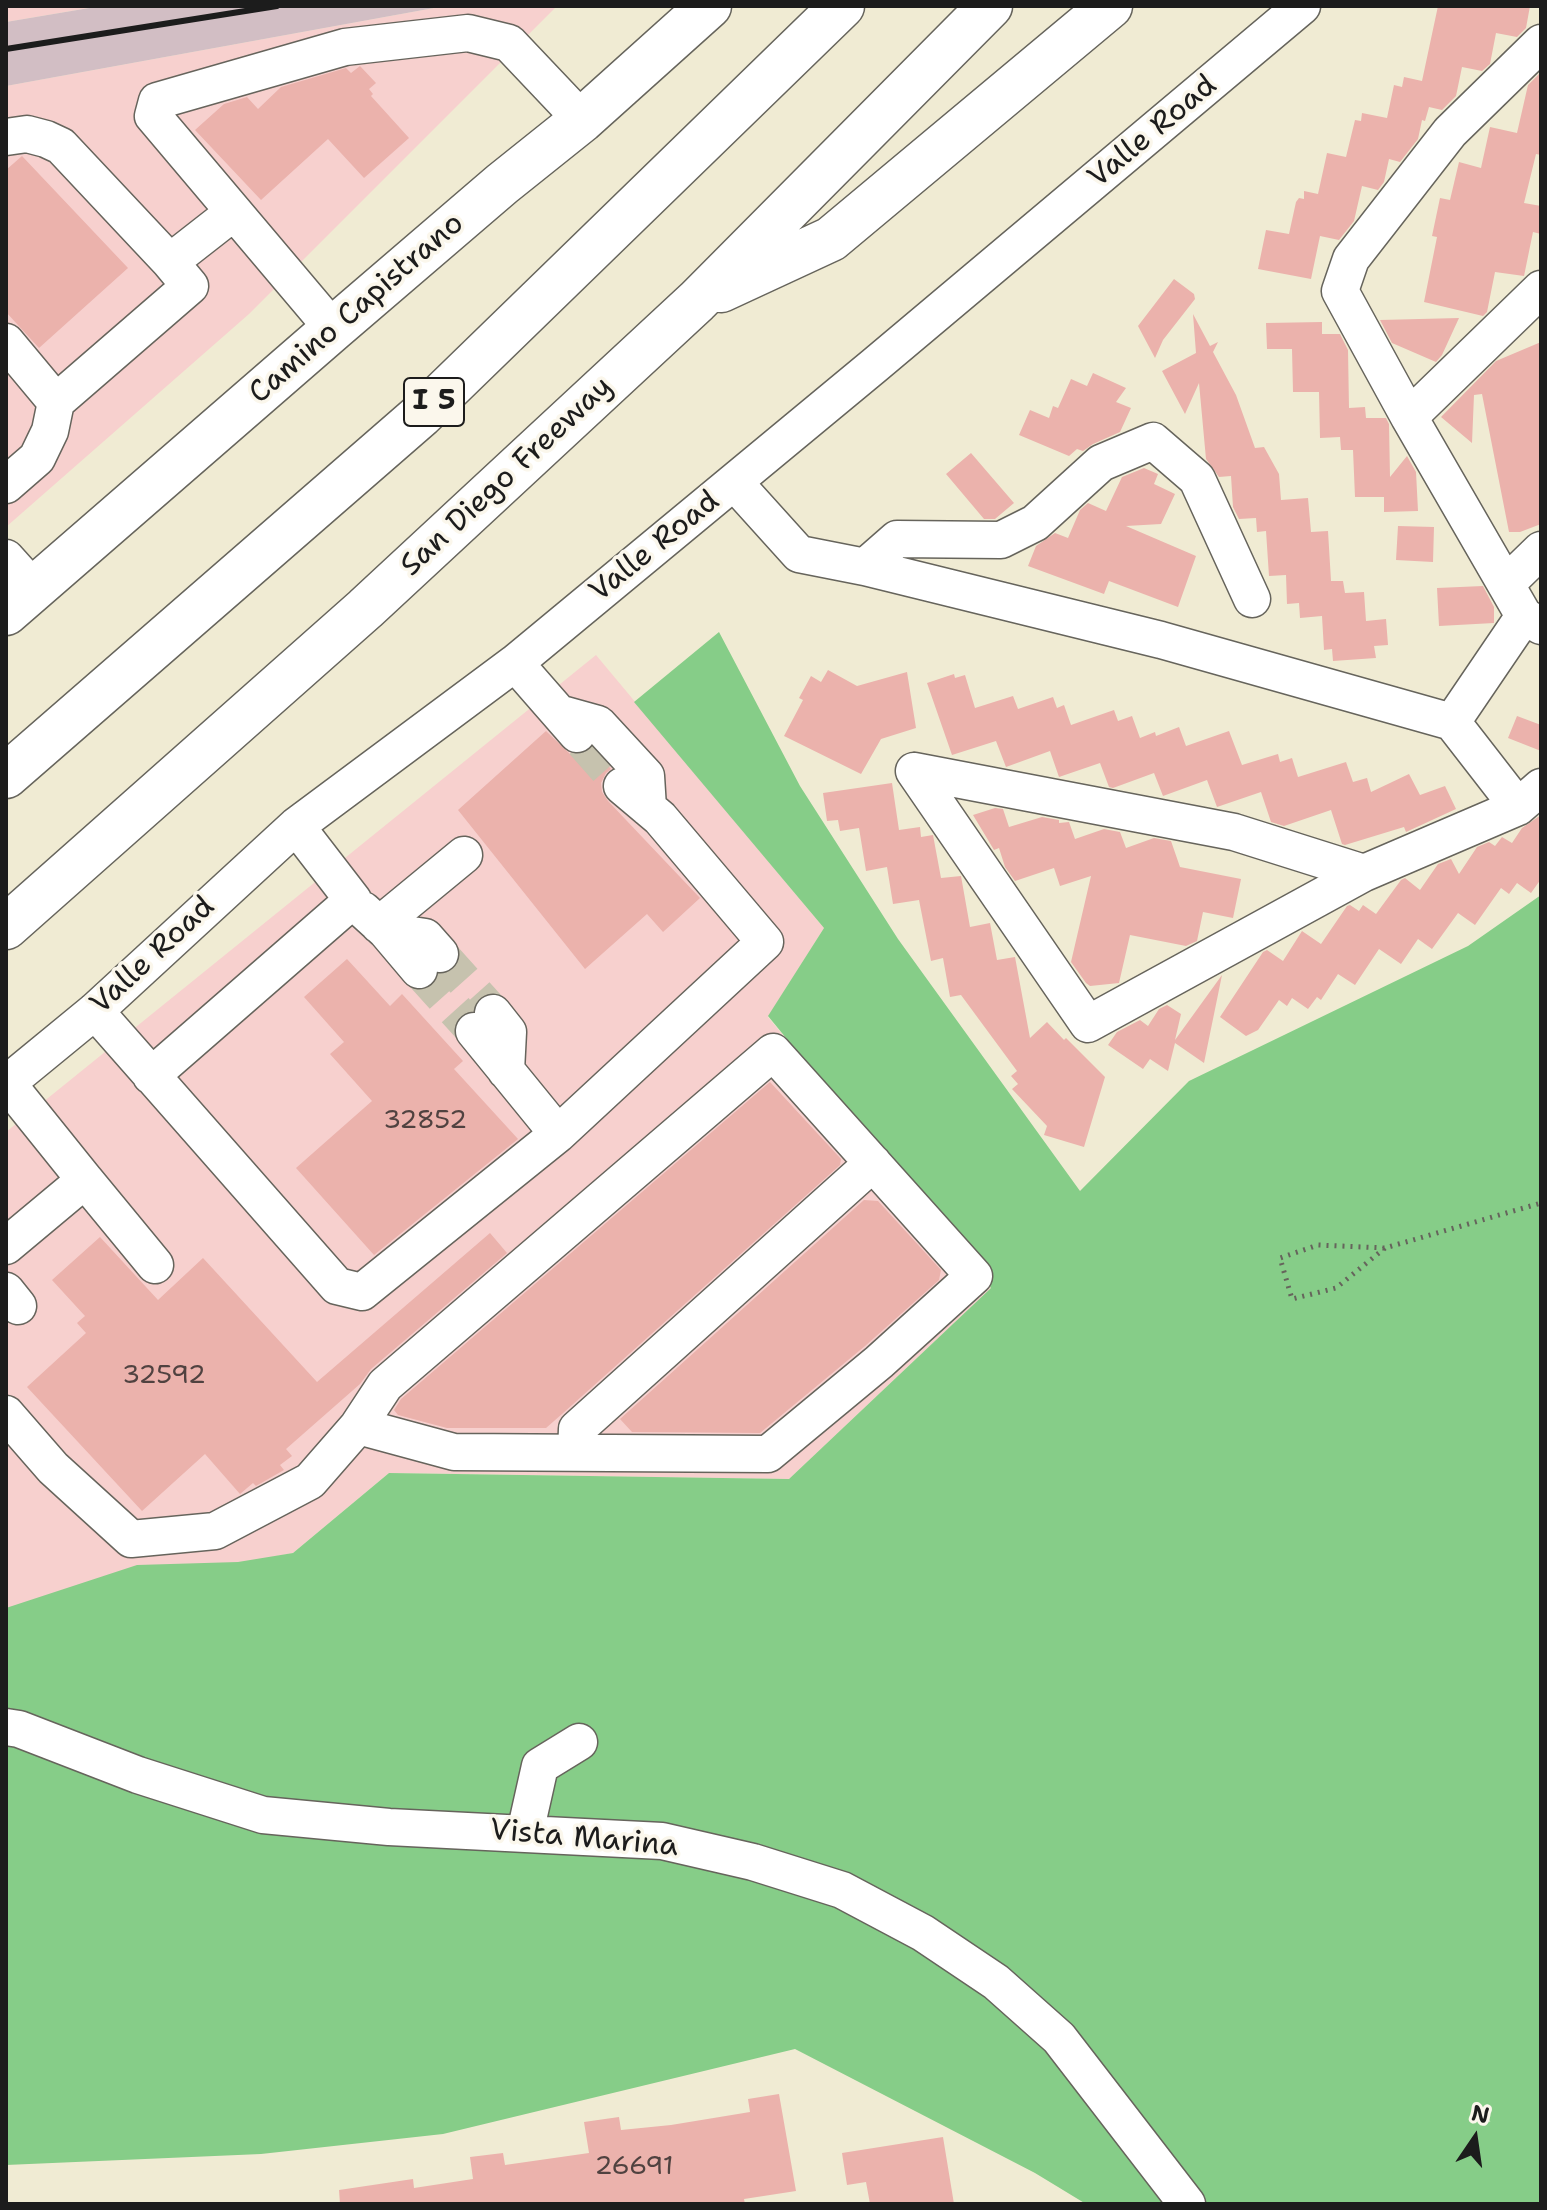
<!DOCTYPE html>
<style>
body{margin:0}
#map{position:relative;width:1547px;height:2210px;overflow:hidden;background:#f0ebd3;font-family:"Shantell Sans",sans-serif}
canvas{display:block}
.frame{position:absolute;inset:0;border:8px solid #1c1c1c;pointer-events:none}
.north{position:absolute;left:1435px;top:2098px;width:80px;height:80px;-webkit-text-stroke:6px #fbf7ec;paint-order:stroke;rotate:13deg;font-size:22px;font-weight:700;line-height:32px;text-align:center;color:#1c1c1c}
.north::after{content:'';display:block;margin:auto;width:28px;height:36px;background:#1c1c1c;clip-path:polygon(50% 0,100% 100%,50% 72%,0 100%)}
</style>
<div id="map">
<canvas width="1547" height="2210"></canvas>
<div class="frame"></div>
<div class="north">N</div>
</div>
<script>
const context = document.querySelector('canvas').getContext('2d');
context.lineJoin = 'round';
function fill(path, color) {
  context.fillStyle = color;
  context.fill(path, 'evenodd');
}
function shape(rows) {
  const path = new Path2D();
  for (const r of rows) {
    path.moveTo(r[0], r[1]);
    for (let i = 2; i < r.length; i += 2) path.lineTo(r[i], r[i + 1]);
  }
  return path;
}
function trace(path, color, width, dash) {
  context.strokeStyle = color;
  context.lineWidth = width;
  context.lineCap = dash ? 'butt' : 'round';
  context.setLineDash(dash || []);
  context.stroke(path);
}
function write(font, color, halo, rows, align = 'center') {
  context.font = font + ' "Shantell Sans",sans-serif';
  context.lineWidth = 7;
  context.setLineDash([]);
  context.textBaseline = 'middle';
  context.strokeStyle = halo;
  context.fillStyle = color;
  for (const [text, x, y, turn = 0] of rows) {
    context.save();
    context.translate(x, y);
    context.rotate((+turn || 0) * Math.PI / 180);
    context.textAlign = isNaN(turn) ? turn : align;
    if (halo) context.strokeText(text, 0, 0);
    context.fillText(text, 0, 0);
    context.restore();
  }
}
fill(shape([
 [6,6,101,6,6,22],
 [445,6,557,6,249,314,6,527,6,86],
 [596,655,824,928,768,1017,991,1288,789,1479,389,1473,293,1553,6,1608,6,1132]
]), '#f7d0ce');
fill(shape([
 [101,6,445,6,6,86,6,22]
]), '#d2bec4');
fill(shape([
 [719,632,800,786,898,939,1080,1191,1189,1081,1468,946,1541,895,1541,2204,1086,2204,1035,2173,795,2049,443,2134,261,2154,6,2165,6,1608,137,1565,238,1562,293,1553,389,1473,789,1479,991,1288,768,1016,824,928,634,702]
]), '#86cd88');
fill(shape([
 [1438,6,1530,6,1526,28,1517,37,1496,33,1490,64,1482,71,1462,67,1456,96,1442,110,1429,107,1425,121,1422,120,1418,139,1400,162,1389,159,1384,182,1378,190,1362,186,1354,221,1339,240,1320,236,1311,279,1258,269,1266,230,1289,234,1296,202,1299,198,1304,199,1304,191,1318,194,1327,153,1346,157,1355,120,1361,121,1362,113,1387,118,1394,85,1402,87,1404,77,1422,81],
 [360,66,376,83,369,89,373,94,371,96,409,138,364,178,328,139,261,200,195,130,224,104,247,97,258,109,281,87,346,68,351,73],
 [1541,72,1541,155,1536,154,1524,203,1541,206,1541,234,1533,232,1524,276,1495,272,1487,312,1483,316,1424,302,1437,237,1432,236,1440,198,1450,200,1459,162,1481,168,1490,127,1517,133,1528,85],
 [22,156,128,268,39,348,6,312,6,170],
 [1174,279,1194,294,1195,299,1163,340,1155,358,1138,326],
 [1193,314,1210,346,1218,342,1213,352,1236,395,1255,448,1264,447,1279,474,1281,500,1308,498,1311,532,1328,531,1331,581,1343,581,1345,593,1364,592,1366,621,1386,619,1388,645,1374,646,1376,658,1333,661,1332,649,1324,650,1322,616,1300,618,1299,603,1287,604,1286,575,1269,576,1266,531,1257,532,1256,518,1239,519,1233,507,1231,476,1219,477,1206,459,1199,383,1185,414,1162,371,1196,353],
 [1459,318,1442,355,1436,362,1392,343,1380,320],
 [1322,322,1322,334,1340,334,1348,350,1349,408,1365,407,1366,418,1386,418,1389,424,1390,477,1407,456,1416,472,1418,511,1384,512,1384,497,1355,497,1353,450,1341,450,1340,437,1320,438,1319,392,1293,392,1292,349,1267,349,1266,323],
 [1541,342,1541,524,1520,532,1509,532,1482,394,1474,395,1472,443,1441,417,1496,361],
 [1093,373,1126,388,1116,402,1131,408,1120,432,1093,444,1083,451,1077,449,1069,456,1019,435,1030,410,1049,418,1053,406,1058,408,1071,379,1087,386],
 [971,453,1014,503,995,519,984,519,946,474],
 [1144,468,1158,474,1154,484,1175,494,1161,524,1126,526,1196,556,1178,607,1109,581,1104,594,1028,566,1036,546,1055,533,1068,538,1080,510,1088,503,1106,511,1122,477],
 [1398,526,1434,527,1433,562,1396,560],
 [1483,586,1494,607,1494,623,1439,626,1437,588],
 [828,670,857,686,907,672,916,728,881,739,861,774,784,736,803,700,799,698,811,676,821,682],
 [954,674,955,678,965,675,975,708,1013,696,1018,709,1053,697,1057,708,1064,705,1071,725,1114,710,1118,721,1132,716,1140,738,1155,732,1156,736,1179,727,1186,746,1229,731,1242,765,1278,754,1280,762,1292,758,1298,777,1346,762,1353,782,1367,778,1371,792,1409,774,1420,795,1445,786,1456,809,1406,832,1404,827,1345,845,1342,844,1331,810,1284,826,1271,822,1261,792,1217,807,1207,780,1163,796,1154,773,1113,788,1109,787,1100,763,1059,777,1050,751,1006,767,996,741,952,755,927,683],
 [1517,716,1541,725,1541,751,1508,738],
 [546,731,570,754,582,754,592,748,611,769,606,773,601,783,602,792,608,801,700,898,663,932,647,914,585,969,458,810],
 [892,783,899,830,920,827,921,837,933,835,941,878,961,876,970,927,990,923,997,960,1015,957,1030,1038,1047,1022,1064,1040,1066,1038,1105,1077,1084,1147,1044,1135,1047,1126,1012,1089,1018,1084,1011,1076,1017,1071,961,995,950,997,943,958,931,961,919,900,893,904,887,867,866,871,859,828,840,831,838,820,827,821,823,793],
 [995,808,1003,809,1009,827,1042,817,1059,820,1059,823,1069,822,1075,839,1104,829,1120,832,1126,848,1154,838,1171,841,1180,867,1241,879,1233,918,1203,912,1197,941,1186,946,1130,935,1119,983,1090,986,1086,983,1071,962,1091,876,1060,886,1054,868,1015,881,1005,867,999,848,994,850,973,815],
 [1541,815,1541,879,1531,893,1517,883,1509,894,1501,888,1475,925,1458,913,1432,949,1418,939,1401,964,1379,949,1355,985,1338,974,1321,1000,1317,997,1308,1009,1292,998,1287,1006,1279,1000,1258,1030,1246,1036,1220,1017,1263,952,1267,950,1283,961,1302,931,1321,944,1347,906,1350,905,1359,911,1363,905,1376,914,1401,880,1405,878,1420,890,1438,864,1451,859,1459,874,1477,847,1489,842,1495,846,1502,837,1512,843,1522,828],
 [347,959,390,1006,402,994,463,1061,454,1069,518,1139,374,1255,296,1168,372,1101,330,1054,344,1042,304,997],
 [1222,975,1204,1063,1175,1043,1168,1071,1150,1059,1143,1069,1108,1045,1117,1032,1140,1020,1148,1026,1159,1009,1167,1005,1181,1014,1175,1040],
 [770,1082,841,1159,840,1165,562,1414,546,1428,447,1428,398,1415,394,1410,401,1399],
 [864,1200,878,1201,941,1270,939,1280,865,1346,760,1433,632,1432,620,1419],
 [490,1233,507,1253,371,1369,360,1384,286,1449,292,1456,280,1465,284,1470,256,1486,253,1483,240,1494,205,1454,142,1511,27,1387,86,1333,77,1323,85,1316,52,1280,100,1237,158,1300,203,1258,317,1382],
 [779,2094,796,2191,744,2199,745,2204,340,2204,339,2190,413,2179,414,2188,473,2179,470,2157,503,2153,505,2165,589,2153,584,2122,619,2117,621,2130,671,2125,750,2112,748,2099],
 [943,2137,954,2204,870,2204,866,2182,847,2185,842,2153]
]), '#ebb2ac');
trace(shape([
 [583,742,622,786],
 [440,954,493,1013],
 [419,970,474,1031]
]), '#c6c2ae', 36, [36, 18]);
const minor = shape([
 [1541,43,1450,132,1351,259,1340,291,1409,417,1541,289],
 [6,137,27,134,46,139,61,146,170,262],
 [333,329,153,116,157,101,345,47,468,33,509,43,582,120],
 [6,342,56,402,190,286,170,262,234,212],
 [1409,417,1524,616],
 [734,482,799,554,865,567,1161,640,1452,722,1524,616,1541,626],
 [6,485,37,458,50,431,56,402],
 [6,558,33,588],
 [865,567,897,539,1001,540,1035,523,1101,463,1153,441,1197,479,1252,599],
 [1506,584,1541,550],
 [515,663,577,734],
 [562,714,598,724,646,776,648,808],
 [1452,722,1518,807],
 [914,771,1234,832,1364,873,1088,1024,914,771],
 [1364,873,1518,807,1541,787],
 [363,910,386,931,419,970],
 [379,925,464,855],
 [386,931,425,937,440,954],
 [95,1011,337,1286,362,1292,558,1134,765,942,660,818,622,786],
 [493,1013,508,1032,506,1071],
 [474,1031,558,1134],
 [151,1076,353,900,296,826],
 [6,1084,95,1011,296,826,515,663,875,365,1302,6],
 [85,1180,155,1265],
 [6,1246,85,1180,7,1083],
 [6,1291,18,1306],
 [6,1414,53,1468,131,1539,215,1531,310,1481,358,1426,454,1452,768,1454,879,1362,974,1276,773,1052,385,1385,358,1426],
 [576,1453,577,1429,873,1163],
 [6,1727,19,1729,138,1775,263,1815,389,1827,662,1841,753,1862,842,1890,923,1933,996,1982,1059,2038,1187,2204],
 [525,1833,540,1766,579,1742]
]);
const major = shape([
 [6,613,333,329,502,184,582,120,709,6]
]);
const highway = shape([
 [721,290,831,239,1110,6],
 [6,776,421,415,842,6],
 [6,927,365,609,697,301,990,6]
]);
trace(minor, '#66645c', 39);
trace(major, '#66645c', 47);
trace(highway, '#66645c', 47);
trace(shape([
 [1385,1248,1336,1288,1292,1299,1280,1258,1318,1245,1385,1248,1541,1203]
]), '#66645c', 5, [2, 6]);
trace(minor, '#fff', 36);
trace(major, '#fff', 44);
trace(highway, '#fff', 44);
trace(shape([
 [6,49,277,6]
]), '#1c1c1c', 6);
write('26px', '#504240', null, [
 ["32852",425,1121],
 ["32592",164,1376],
 ["26691",634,2167]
]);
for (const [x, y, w] of [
 [434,402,60]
]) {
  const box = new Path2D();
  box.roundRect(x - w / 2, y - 24, w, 48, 6);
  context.fillStyle = '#fbf7ec';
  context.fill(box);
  trace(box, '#1c1c1c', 2);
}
write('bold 28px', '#1c1c1c', null, [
 ["I 5",434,402]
]);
write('30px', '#1c1c1c', '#fbf7ec', [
 ["Valle Road",1153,132,-40],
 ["Camino Capistrano",357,309,-41],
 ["San Diego Freeway",507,477,-43],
 ["Valle Road",655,547,-39],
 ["Valle Road",153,956,-43],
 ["Vista Marina",584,1839,5]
]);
</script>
